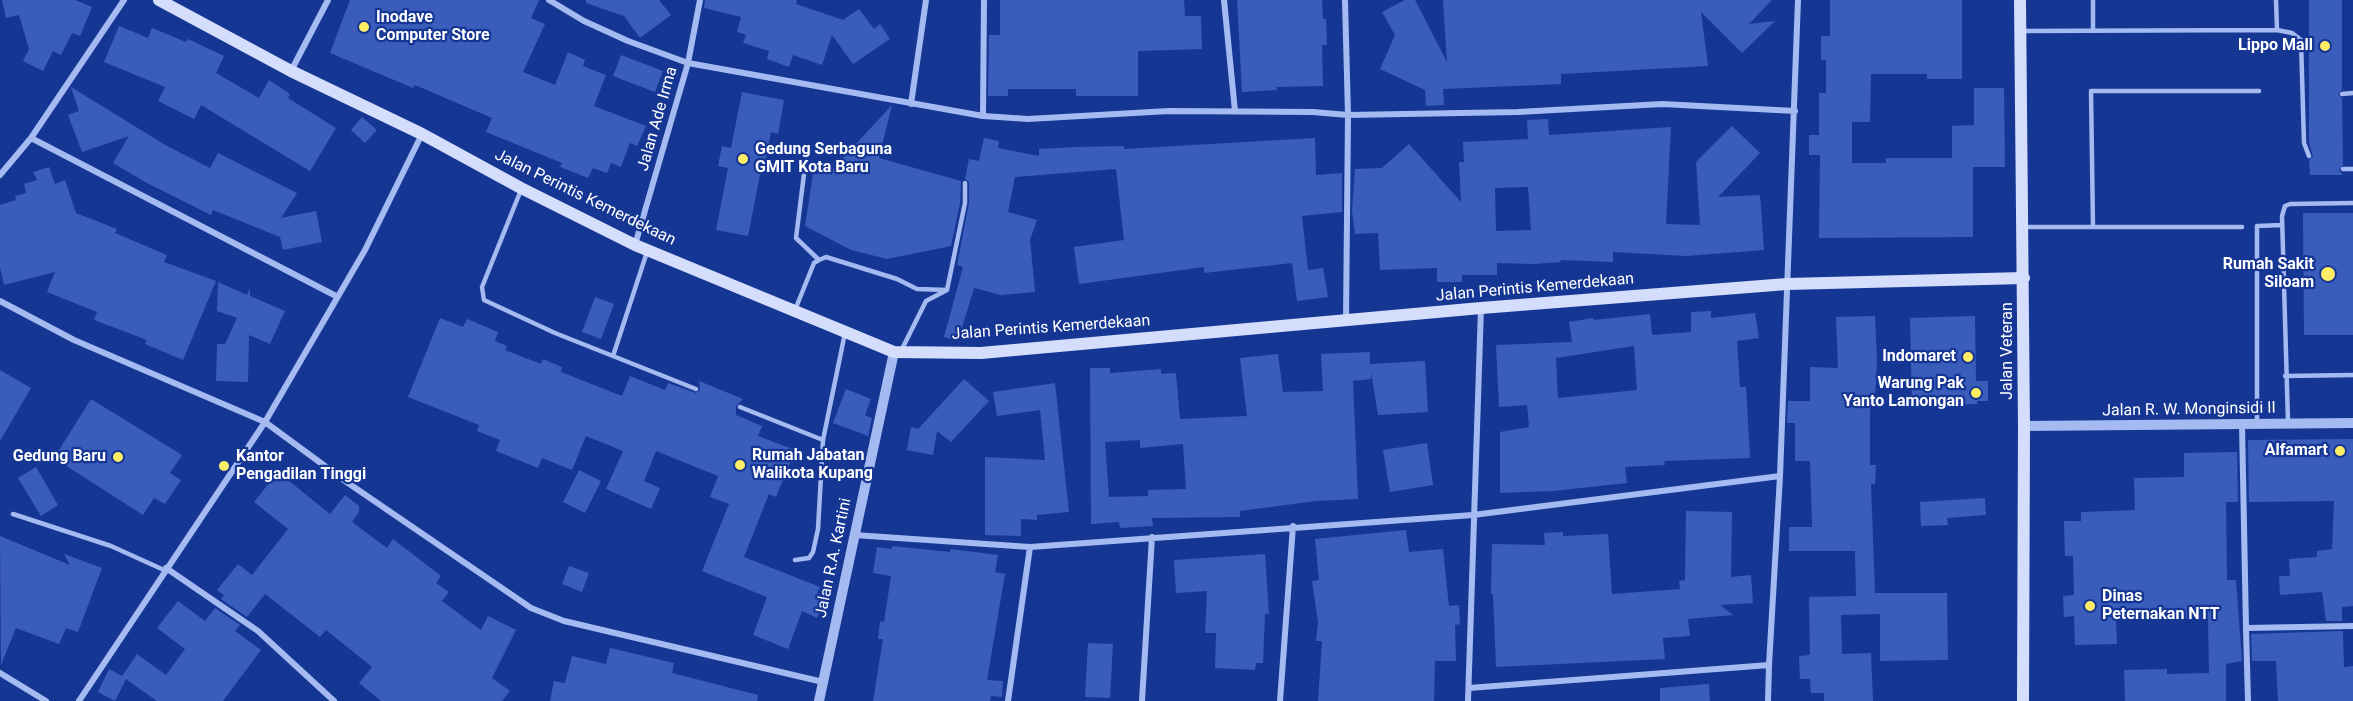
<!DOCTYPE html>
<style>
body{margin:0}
canvas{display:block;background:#163694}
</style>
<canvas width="2353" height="701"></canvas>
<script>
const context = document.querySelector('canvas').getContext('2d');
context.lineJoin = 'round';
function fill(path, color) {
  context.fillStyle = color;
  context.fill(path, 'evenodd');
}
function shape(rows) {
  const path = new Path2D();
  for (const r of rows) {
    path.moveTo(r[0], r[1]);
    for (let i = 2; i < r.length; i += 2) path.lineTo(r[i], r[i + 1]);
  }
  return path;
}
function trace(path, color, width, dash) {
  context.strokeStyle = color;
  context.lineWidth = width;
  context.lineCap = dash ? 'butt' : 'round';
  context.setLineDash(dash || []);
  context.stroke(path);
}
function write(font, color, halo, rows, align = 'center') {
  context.font = font + ' Roboto,sans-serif';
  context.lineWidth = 4.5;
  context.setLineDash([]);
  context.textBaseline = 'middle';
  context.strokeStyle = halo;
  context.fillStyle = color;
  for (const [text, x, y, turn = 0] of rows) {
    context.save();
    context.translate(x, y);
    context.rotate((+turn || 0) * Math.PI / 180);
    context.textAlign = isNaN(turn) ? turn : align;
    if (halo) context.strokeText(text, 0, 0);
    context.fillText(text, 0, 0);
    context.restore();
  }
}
fill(shape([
 [2,0,75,0,92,7,80,36,72,33,61,55,53,51,43,71,23,61,29,49,19,15,6,18],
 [350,0,539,0,531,18,545,24,523,72,555,85,568,52,585,60,583,66,606,75,594,106,646,126,637,146,630,143,621,167,611,163,607,173,593,168,588,178,560,167,562,163,486,132,492,118,415,85,413,88,330,53],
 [586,0,659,0,671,15,640,38,624,16,586,3],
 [705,0,797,0,796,4,843,20,859,9,874,29,880,24,890,39,853,64,832,35,822,65,793,55,789,67,767,59,769,51,743,43,746,35,737,32,741,17,704,8],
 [1000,0,1184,0,1185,16,1201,16,1202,49,1138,51,1138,96,1076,96,1076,89,1008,89,1008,96,988,96,989,35,1000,35],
 [1237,0,1322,0,1323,19,1326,19,1327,45,1322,45,1323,86,1276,87,1277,90,1242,92],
 [1405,0,1415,0,1447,62,1443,0,1772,0,1749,24,1775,21,1742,53,1701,12,1708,66,1561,74,1561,84,1443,89,1444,105,1426,106,1425,90,1380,69,1395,35,1382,12],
 [1830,0,1962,0,1962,79,1927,79,1927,74,1871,74,1870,122,1852,122,1852,163,1886,163,1886,158,1952,158,1952,126,1974,125,1974,88,2004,88,2005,167,1973,167,1973,237,1819,238,1820,155,1809,155,1809,135,1819,135,1819,93,1826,93,1826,60,1821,60,1821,36,1830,36],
 [2309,0,2342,0,2342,89,2338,94,2342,98,2343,165,2339,170,2343,175,2310,175,2309,160,2313,156,2309,143],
 [119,26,148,38,152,28,186,42,188,39,224,56,216,73,259,98,269,80,290,94,288,98,336,128,310,171,201,105,194,119,158,101,165,87,104,62],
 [621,55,663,71,655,92,613,76],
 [71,87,167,146,210,168,218,153,297,193,281,218,316,211,322,242,283,250,280,237,213,210,211,215,145,182,113,163,129,136,82,152,68,115,79,111],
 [742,92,784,100,778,134,771,132,764,170,761,170,748,236,716,230,728,168,718,166,722,146,731,148],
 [892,105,879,158,961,181,960,203,951,246,887,259,851,250,805,226,813,174,829,173],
 [362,117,377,130,365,143,351,130],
 [1548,119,1549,135,1671,127,1666,224,1700,225,1696,162,1732,126,1760,153,1718,197,1760,195,1764,250,1686,256,1613,252,1613,262,1560,260,1561,262,1534,264,1497,263,1497,275,1462,275,1462,282,1437,282,1437,268,1380,270,1378,233,1355,234,1352,211,1355,169,1382,168,1409,144,1461,202,1459,162,1464,162,1463,142,1528,139,1527,120],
 [1528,187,1531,230,1496,231,1495,188],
 [984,138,999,141,998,148,1039,156,1039,149,1075,147,1124,146,1124,149,1315,138,1316,175,1342,173,1342,212,1302,216,1308,270,1323,268,1328,297,1297,301,1292,263,1204,273,1204,267,1079,284,1074,247,1124,240,1116,169,1015,177,1008,212,1037,220,1030,240,1035,292,1001,295,974,288,958,341,944,337,963,267,957,265,969,203,969,182,965,179,969,159,979,161],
 [49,167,55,184,65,180,76,213,117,229,115,233,167,255,164,262,216,281,183,360,145,344,147,340,94,320,97,312,47,292,55,272,4,285,0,268,0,205,16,200,15,196,26,193,24,184,37,180,33,172],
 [2303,213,2353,213,2353,335,2304,335],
 [218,282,247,295,250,288,250,296,285,311,270,344,249,335,248,382,216,381,217,344,225,344,237,318,217,311],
 [595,297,614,304,601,339,582,332],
 [1711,311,1711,318,1755,313,1759,338,1737,341,1740,387,1746,387,1750,458,1664,461,1665,465,1625,467,1627,483,1553,491,1500,493,1500,432,1529,427,1527,405,1499,407,1496,345,1572,342,1569,322,1593,318,1594,320,1650,314,1652,335,1691,332,1691,312],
 [1634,346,1637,390,1558,398,1556,358],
 [1875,316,1877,361,1875,399,1870,399,1870,465,1876,465,1875,484,1871,484,1875,593,1947,593,1948,660,1880,661,1880,614,1841,615,1842,654,1871,653,1873,701,1824,701,1824,693,1811,693,1810,679,1800,679,1799,656,1810,655,1809,597,1856,596,1855,551,1789,551,1789,527,1812,527,1810,461,1795,461,1795,423,1787,423,1788,401,1810,401,1810,367,1838,368,1836,317],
 [1975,316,1976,381,1988,381,1988,401,1977,401,1977,404,1912,406,1910,318],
 [440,318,463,327,467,319,498,332,495,341,507,346,505,350,541,364,543,359,562,367,561,372,622,396,630,376,665,390,668,383,696,393,700,390,699,381,743,399,736,406,736,415,762,426,758,436,795,450,776,497,769,494,744,557,820,587,817,593,826,596,817,618,802,611,788,649,753,635,767,597,702,571,729,504,710,497,718,476,656,451,644,481,660,488,651,509,606,489,623,451,586,436,572,470,542,458,538,468,496,451,500,440,477,431,479,425,408,397],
 [1370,352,1370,364,1425,361,1428,412,1378,415,1371,372,1371,379,1353,381,1358,499,1316,501,1240,511,1240,517,1152,518,1153,526,1120,528,1119,522,1091,524,1090,368,1110,368,1110,373,1161,369,1161,374,1176,373,1180,419,1247,416,1240,358,1278,354,1283,392,1323,391,1321,354],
 [1140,440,1140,448,1183,444,1186,489,1148,490,1148,496,1109,497,1105,442],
 [0,370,31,388,0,441],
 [964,379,989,401,951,442,937,431,933,455,907,450,911,427,918,429],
 [1055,383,1069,512,1037,515,1037,520,1021,519,1021,536,985,535,985,457,1045,460,1040,410,997,416,993,392],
 [846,389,871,399,865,415,872,418,868,436,833,423],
 [91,399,182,455,170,473,181,480,165,504,154,498,143,515,54,458],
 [2353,439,2353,606,2342,607,2342,621,2326,621,2322,592,2280,595,2279,576,2290,576,2289,559,2317,557,2317,551,2332,549,2334,501,2249,502,2248,440],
 [1427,443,1433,485,1390,492,1383,450],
 [2237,452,2238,502,2226,502,2227,580,2236,580,2242,661,2226,664,2226,701,2125,701,2124,670,2167,669,2167,674,2209,673,2208,618,2116,620,2117,644,2075,645,2074,616,2064,617,2063,596,2074,595,2073,556,2065,556,2064,521,2081,521,2081,512,2135,510,2134,478,2184,477,2184,453],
 [36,467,58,505,41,516,18,478],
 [579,470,601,481,585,513,563,502],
 [278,472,330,514,345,495,359,506,359,512,352,522,387,548,393,539,441,576,436,583,449,592,442,601,481,630,488,616,516,630,492,678,510,691,502,701,381,701,359,683,372,667,326,630,320,637,265,594,247,617,221,599,224,595,217,590,238,564,252,575,288,529,254,502],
 [1985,498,1986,515,1947,518,1948,525,1921,526,1920,502],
 [1686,511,1732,512,1731,577,1751,575,1753,603,1720,605,1733,615,1688,619,1690,636,1663,638,1665,659,1496,667,1493,594,1491,594,1492,544,1545,545,1544,533,1563,532,1563,536,1608,534,1612,594,1680,589,1679,581,1685,580],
 [1406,530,1409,552,1443,549,1449,606,1459,605,1460,624,1455,625,1456,661,1435,661,1434,701,1318,701,1322,641,1316,641,1318,622,1312,581,1319,580,1315,539],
 [0,536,70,565,64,554,102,568,78,632,66,628,59,644,16,628,1,665],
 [892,546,950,552,951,549,998,555,995,572,1005,574,987,680,1003,681,1002,697,991,696,990,701,873,701,883,639,878,639,880,621,884,622,891,576,873,573,877,547,892,549],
 [1265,554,1269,614,1265,614,1263,663,1256,663,1255,670,1215,668,1216,633,1205,633,1207,591,1176,593,1174,560],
 [569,566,589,573,582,592,562,584],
 [178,601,205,621,215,608,240,625,235,631,261,650,223,701,157,701,126,679,115,701,98,692,109,669,122,676,137,654,166,675,185,649,157,628],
 [2343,631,2344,667,2353,666,2353,701,2278,701,2276,661,2252,661,2251,634],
 [1088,643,1113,644,1110,698,1085,697],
 [610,648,674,663,672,673,758,695,757,701,550,701,554,681,565,683,572,656,606,664],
 [1709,684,1710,701,1660,701,1660,688]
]), '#3a5cbb');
trace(shape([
 [2093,0,2093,31],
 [2276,0,2277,30],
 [2022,31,2277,30,2292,33,2301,40,2304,143,2309,156],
 [2342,94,2353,93],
 [2343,169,2353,169],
 [521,190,482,287,484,300,555,333,696,389],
 [2023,227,2242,227],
 [2093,227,2091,91,2259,91],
 [819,260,826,257,897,279,917,289,947,290,926,301,901,351],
 [947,290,965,203,965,183],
 [795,310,814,263,819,260,796,238,805,166],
 [613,356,647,252],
 [2285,376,2353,375],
 [740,407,823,440],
 [2288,422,2282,216,2285,206,2290,204,2353,203],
 [2257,424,2257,226,2282,225],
 [13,514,111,546,164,570],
 [795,560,809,558,813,552,818,529,823,440,845,333]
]), '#a5baf1', 4.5);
trace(shape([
 [549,0,584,21,628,41,688,63,983,116,1028,119,1169,111,1313,112,1348,115,1518,112,1662,104,1795,111],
 [1224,0,1235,111],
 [1345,0,1348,115,1346,320],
 [291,71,328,0],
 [911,104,926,0],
 [983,116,984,0],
 [31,138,336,296],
 [0,175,31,138,124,0],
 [635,245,688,63,700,0],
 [0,301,74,340,265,422,348,483,531,608,564,621,823,682],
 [2242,424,2246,628],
 [854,535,1030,547,1473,515,1780,476],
 [166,568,258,631,334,701],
 [0,673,46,701],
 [1469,688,1769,665,1780,476,1798,0],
 [79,701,265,422,365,250,422,134],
 [1008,701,1030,547],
 [1142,701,1152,537],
 [1280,701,1293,526],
 [1468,701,1481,308],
 [1768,701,1769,665],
 [2248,701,2246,628,2353,626]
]), '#a5baf1', 6);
trace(shape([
 [2024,426,2353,423],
 [819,701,894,352]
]), '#a5baf1', 10);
trace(shape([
 [159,0,291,71,422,134,521,188,635,245,894,352,981,353,1481,308,1787,284,2024,278],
 [2020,0,2024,426,2023,701]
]), '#d4defc', 12);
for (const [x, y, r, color] of [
 [364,27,6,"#ffee65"],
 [2325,46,6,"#ffee65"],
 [743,159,6,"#ffee65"],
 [2328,274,8,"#ffee65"],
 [1968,357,6,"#ffee65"],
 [1976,393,6,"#ffee65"],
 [2340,451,6,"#ffee65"],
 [118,457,6,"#ffee65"],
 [740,465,6,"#ffee65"],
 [224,466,6,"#ffee65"],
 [2090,606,6,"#ffee65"]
]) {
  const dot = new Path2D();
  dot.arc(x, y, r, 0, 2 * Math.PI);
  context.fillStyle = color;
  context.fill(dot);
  trace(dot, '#163694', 2);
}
write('bold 16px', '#fff', '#163694', [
 ["Inodave",376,18,"left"],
 ["Computer Store",376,36,"left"],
 ["Lippo Mall",2313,46],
 ["Gedung Serbaguna",755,150,"left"],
 ["GMIT Kota Baru",755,168,"left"],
 ["Rumah Sakit",2314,265],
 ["Siloam",2314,283],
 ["Indomaret",1956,357],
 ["Warung Pak",1964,384],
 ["Yanto Lamongan",1964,402],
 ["Alfamart",2328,451],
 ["Rumah Jabatan",752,456,"left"],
 ["Walikota Kupang",752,474,"left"],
 ["Gedung Baru",106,457],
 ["Kantor",236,457,"left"],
 ["Pengadilan Tinggi",236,475,"left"],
 ["Dinas",2102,597,"left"],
 ["Peternakan NTT",2102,615,"left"]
], 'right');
write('16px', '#fff', '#163694', [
 ["Jalan Ade Irma",658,119,-74],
 ["Jalan Perintis Kemerdekaan",585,198,26],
 ["Jalan Perintis Kemerdekaan",1535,288,-5],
 ["Jalan Perintis Kemerdekaan",1051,328,-4],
 ["Jalan Veteran",2008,351,-90],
 ["Jalan R. W. Monginsidi II",2189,410,-1],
 ["Jalan R.A. Kartini",834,558,-78]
]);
</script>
